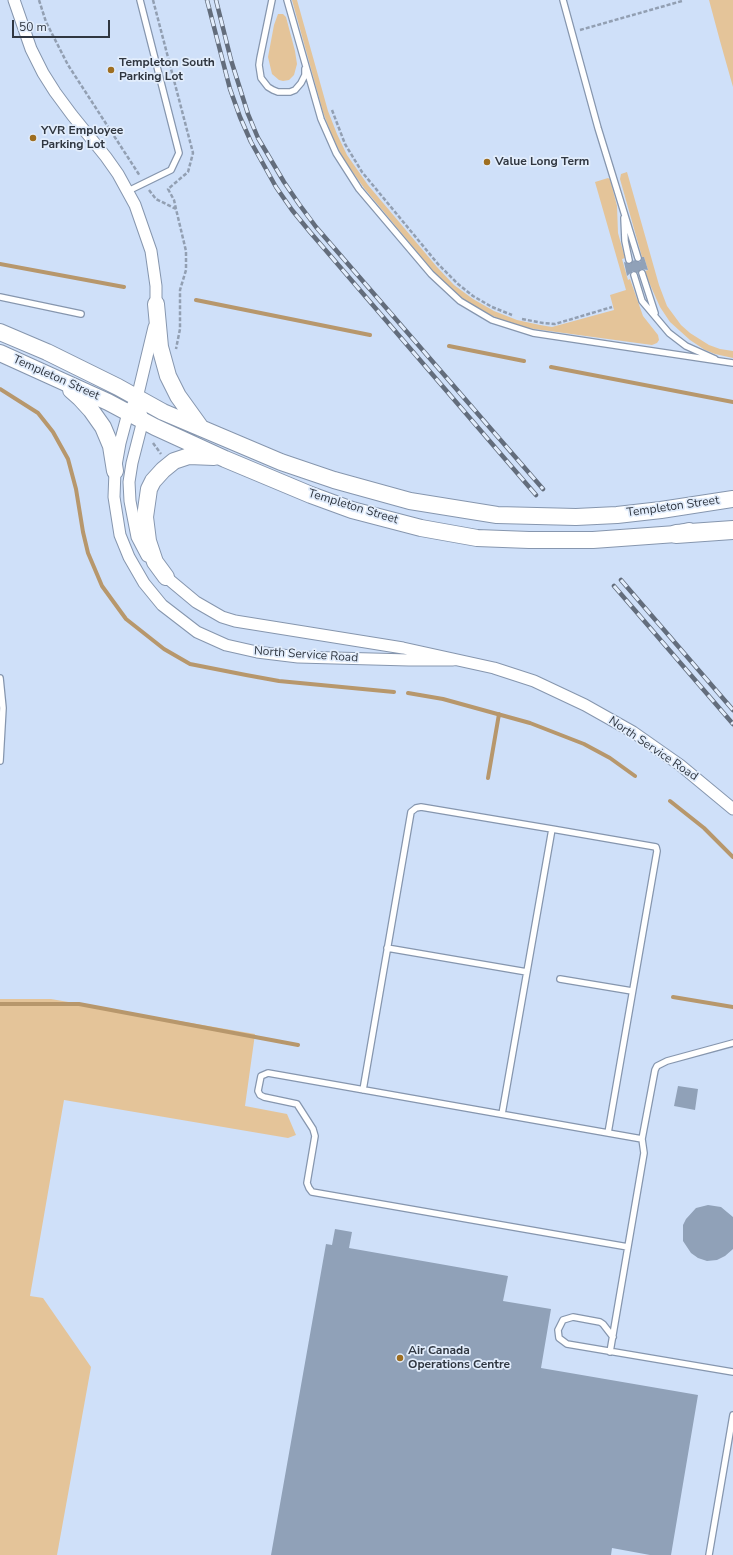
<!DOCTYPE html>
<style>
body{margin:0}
#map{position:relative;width:733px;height:1555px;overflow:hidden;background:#cfe0f9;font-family:"Nunito Sans",sans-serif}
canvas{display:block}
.scale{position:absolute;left:12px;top:20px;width:98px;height:18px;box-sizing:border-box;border:2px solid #303741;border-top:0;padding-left:5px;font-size:12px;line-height:14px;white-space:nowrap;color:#303741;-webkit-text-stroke:3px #e2edfc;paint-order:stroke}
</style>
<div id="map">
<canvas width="733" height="1555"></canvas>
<div class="scale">50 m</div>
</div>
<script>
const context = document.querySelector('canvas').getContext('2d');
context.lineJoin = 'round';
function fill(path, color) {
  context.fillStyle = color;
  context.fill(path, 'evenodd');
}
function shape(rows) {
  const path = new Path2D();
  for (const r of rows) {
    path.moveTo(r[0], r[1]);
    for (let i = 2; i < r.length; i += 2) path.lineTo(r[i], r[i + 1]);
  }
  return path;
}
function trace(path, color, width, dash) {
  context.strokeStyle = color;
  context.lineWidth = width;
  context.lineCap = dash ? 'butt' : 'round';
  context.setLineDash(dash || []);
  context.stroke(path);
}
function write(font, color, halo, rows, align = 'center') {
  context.font = font + ' "Nunito Sans",sans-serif';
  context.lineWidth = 3.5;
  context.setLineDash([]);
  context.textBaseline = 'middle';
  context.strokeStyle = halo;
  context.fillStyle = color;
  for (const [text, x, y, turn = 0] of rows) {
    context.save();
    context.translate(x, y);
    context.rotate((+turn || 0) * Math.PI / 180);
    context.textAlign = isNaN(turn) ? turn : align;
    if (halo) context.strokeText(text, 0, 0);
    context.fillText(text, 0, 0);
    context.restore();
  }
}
fill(shape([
 [292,0,297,0,328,111,337,134,347,155,368,185,437,267,454,285,473,299,494,311,517,320,540,325,552,327,614,310,610,295,626,290,595,182,608,178,610,179,617,206,618,233,625,258,622,259,628,280,630,279,643,316,658,335,659,340,657,343,652,345,527,328,503,321,481,310,460,297,451,289,433,271,364,188,343,158,332,136,323,112],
 [709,0,733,0,733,87,720,41],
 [278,14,283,14,286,17,295,51,297,64,294,75,289,80,283,81,279,80,272,74,268,57,274,25],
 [627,172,659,285,667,306,681,325,690,333,709,345,720,349,733,351,733,358,715,354,705,350,690,340,670,322,660,307,648,280,645,271,648,270,644,257,642,257,620,179,621,174],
 [0,999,51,999,255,1034,245,1106,287,1114,296,1135,288,1138,64,1100,30,1296,43,1298,91,1367,57,1555,0,1555]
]), '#e4c499');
trace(shape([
 [0,264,124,287],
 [196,300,370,335],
 [449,346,524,361],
 [551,367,733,402],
 [0,389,38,413,53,432,68,459,76,489,83,532,88,553,102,586,126,619,164,649,190,664,246,675,279,681,394,692],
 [408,693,443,699,530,723,584,744,610,758,635,776],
 [488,778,499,714],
 [670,801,704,828,733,857],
 [673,997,733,1007],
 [0,1004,79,1004,298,1045]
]), '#b7976c', 4);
fill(shape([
 [642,257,644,257,648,270,641,269,638,273,633,271,627,276,624,262,630,264,634,260,639,262,641,261],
 [678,1086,698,1089,695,1110,674,1106],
 [708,1205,721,1207,733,1217,733,1249,725,1256,717,1260,707,1261,698,1258,691,1253,683,1241,683,1225,686,1219,696,1208],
 [335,1229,352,1232,349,1248,508,1276,503,1301,551,1309,541,1368,698,1395,671,1555,650,1555,612,1548,611,1555,271,1555,326,1244,332,1245]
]), '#90a1b8');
const lane = shape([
 [272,0,260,58,259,65,261,78,268,87,273,90,278,92,290,92,295,90,301,83,305,75,305,69],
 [287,0,321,119,336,153,359,189,431,274,460,301,492,320,533,333,733,363],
 [563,0,598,128,638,258],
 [128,191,171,170,179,153,140,0],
 [624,218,625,241,629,260],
 [642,273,655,313],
 [634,275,642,301,669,333,686,346,715,359],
 [0,297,81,314],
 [0,678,3,708,0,761],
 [552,829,656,847,657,851,608,1133],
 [387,948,527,972],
 [560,979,632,991],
 [363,1090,411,812,416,808,421,807,552,829,502,1114],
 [628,1247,312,1192,309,1188,307,1183,315,1136,313,1129,297,1104,264,1097,260,1095,258,1091,261,1076,268,1073,642,1139],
 [613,1337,603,1324,600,1322,573,1317,563,1320,558,1330,559,1338,567,1344,733,1372],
 [610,1352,644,1153,642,1139,655,1070,657,1066,667,1061,733,1043],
 [709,1555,733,1415]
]);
const street = shape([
 [14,0,31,49,43,73,55,92,72,115,106,157,118,174,135,205,151,251,156,286,156,310],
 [154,327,137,398,128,413,120,443,115,471,114,497,120,535,129,557,144,583,162,605,197,632,226,645,257,652,298,657,409,660,453,660],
 [137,398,143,420,132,463,129,482,130,501,137,537,147,556],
 [160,572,196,602,222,617,235,621,403,648,494,668,534,681,585,705,633,732,680,765,733,809]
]);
const secondary = shape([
 [156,304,160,347,168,376,178,396,201,428],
 [0,332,47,352,118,387,163,412,281,462,334,480,410,501,497,515,576,517,617,515,661,510,733,499],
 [0,353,108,402,155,427,225,459,311,495,352,510,421,528,477,538,529,540,593,540,676,534,689,531],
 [71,390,80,398,91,410,103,427,111,446,115,471],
 [166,577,155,562,148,541,145,517,149,489,153,481,163,470,174,461,189,456,214,457]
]);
const primary = shape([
 [676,534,733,530]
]);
trace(lane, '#8696ae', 8);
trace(street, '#8696ae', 13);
trace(secondary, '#8696ae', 18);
trace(primary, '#8696ae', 20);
trace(shape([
 [39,0,46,22,68,65,140,176],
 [153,0,193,153,188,172,168,189,174,200,176,209],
 [580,30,682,1],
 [332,110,345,144,362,172,438,264,458,284,473,296,492,307,512,315],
 [149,190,156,199,176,209,186,251,186,270,180,290,180,329,176,349],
 [522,319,543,323,555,324,612,307],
 [153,443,161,454]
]), '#929fb2', 2.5, [4, 2]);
trace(lane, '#fff', 5.5);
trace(street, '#fff', 11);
trace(secondary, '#fff', 16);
trace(primary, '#fff', 18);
const rail = shape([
 [207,0,230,89,240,117,251,142,276,187,292,210,310,232,536,495],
 [216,0,231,60,248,114,258,138,284,182,299,204,316,227,543,489],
 [621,580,733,710],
 [614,586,733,724]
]);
trace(rail, '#636d7c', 4.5);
trace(rail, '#e2edfc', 3, [9]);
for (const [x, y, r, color] of [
 [111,70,4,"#9e6e21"],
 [33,138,4,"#9e6e21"],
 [487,162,4,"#9e6e21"],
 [400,1358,4,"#9e6e21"]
]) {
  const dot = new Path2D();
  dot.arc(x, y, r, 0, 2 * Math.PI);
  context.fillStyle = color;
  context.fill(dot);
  trace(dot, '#e2edfc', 1.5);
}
write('bold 12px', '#303741', '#e2edfc', [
 ["Templeton South",119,63],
 ["Parking Lot",119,77],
 ["YVR Employee",41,131],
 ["Parking Lot",41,145],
 ["Value Long Term",495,162],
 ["Air Canada",408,1351],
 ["Operations Centre",408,1365]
], 'left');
write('12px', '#303741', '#e2edfc', [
 ["Templeton Street",56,378,24],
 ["Templeton Street",353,507,17],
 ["Templeton Street",673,507,-8],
 ["North Service Road",306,655,4],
 ["North Service Road",653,749,34]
]);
</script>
